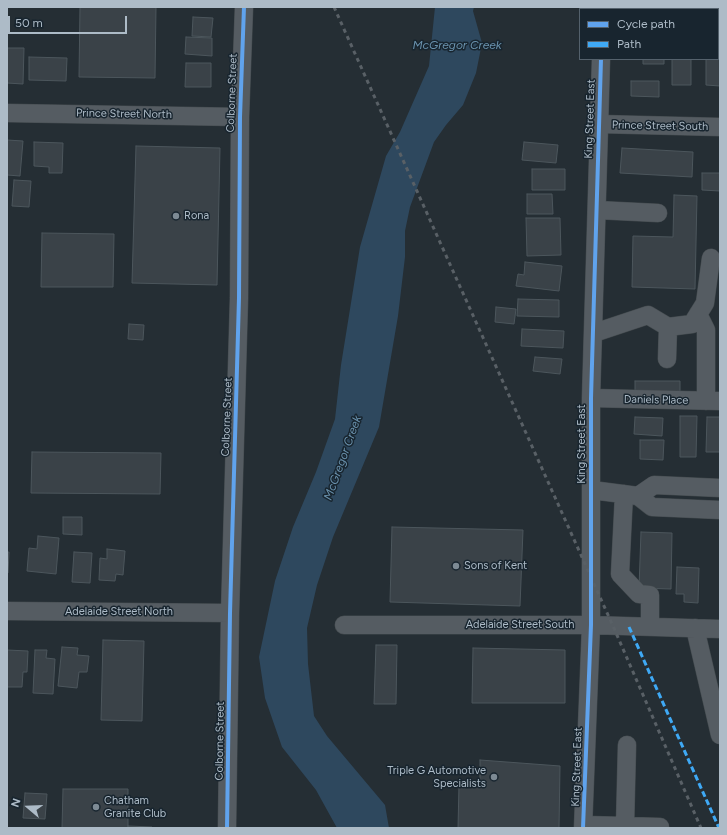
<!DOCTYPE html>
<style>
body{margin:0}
#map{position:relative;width:727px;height:835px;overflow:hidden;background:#252e34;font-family:Figtree,sans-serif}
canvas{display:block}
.frame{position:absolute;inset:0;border:8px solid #adbbc7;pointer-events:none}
.legend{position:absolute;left:579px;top:8px;width:140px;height:52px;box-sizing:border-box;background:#18252f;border:1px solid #54616c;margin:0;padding:5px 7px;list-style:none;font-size:12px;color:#adbbc7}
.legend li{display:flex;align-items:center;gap:8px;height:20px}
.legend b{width:20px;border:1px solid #54616c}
.north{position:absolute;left:8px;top:787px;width:40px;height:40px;-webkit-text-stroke:3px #18252f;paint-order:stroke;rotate:289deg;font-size:11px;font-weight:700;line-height:16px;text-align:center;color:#adbbc7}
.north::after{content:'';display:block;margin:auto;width:14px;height:18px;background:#adbbc7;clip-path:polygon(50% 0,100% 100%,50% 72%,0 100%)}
.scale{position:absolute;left:8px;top:16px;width:119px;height:18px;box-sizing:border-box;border:2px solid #adbbc7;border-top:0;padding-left:5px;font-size:12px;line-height:14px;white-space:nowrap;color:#adbbc7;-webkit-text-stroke:3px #18252f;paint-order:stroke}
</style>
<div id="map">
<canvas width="727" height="835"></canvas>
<div class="frame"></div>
<ul class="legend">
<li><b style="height:5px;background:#60a3ed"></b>Cycle path</li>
<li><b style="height:5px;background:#3fa9f5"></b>Path</li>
</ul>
<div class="north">N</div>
<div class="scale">50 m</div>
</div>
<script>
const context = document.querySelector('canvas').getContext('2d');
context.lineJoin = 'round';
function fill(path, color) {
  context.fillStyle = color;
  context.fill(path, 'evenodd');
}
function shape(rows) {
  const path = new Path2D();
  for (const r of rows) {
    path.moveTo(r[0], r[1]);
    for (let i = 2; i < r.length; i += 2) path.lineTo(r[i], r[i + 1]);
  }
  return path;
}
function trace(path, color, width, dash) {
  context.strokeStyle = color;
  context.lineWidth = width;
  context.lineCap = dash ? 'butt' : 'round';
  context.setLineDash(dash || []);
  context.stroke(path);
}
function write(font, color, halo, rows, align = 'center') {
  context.font = font + ' Figtree,sans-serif';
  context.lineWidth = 3;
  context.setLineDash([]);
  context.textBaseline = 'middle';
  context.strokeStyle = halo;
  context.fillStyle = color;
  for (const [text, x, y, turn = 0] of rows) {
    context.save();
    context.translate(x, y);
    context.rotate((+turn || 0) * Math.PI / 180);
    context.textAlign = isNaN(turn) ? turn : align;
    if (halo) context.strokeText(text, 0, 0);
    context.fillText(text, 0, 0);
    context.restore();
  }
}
fill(shape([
 [435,7,474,7,473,11,482,43,476,73,463,105,446,125,434,142,410,207,405,231,405,257,398,316,379,427,333,537,317,585,307,628,308,664,314,716,327,736,385,805,389,828,337,828,316,790,282,747,265,698,259,657,275,581,293,527,316,472,335,419,341,365,360,247,386,156,400,132,429,66]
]), '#2e485e');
const building = shape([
 [80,7,156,7,155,78,79,77,80,7],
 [637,7,669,7,669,9,637,9,637,7],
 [716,7,720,7,720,25,718,25,718,9,716,9,716,7],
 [193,17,213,18,211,37,192,36,193,17],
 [186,37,212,38,212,56,185,54,186,37],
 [718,46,720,46,720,86,706,85,706,59,718,59,718,46],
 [7,48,24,48,23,84,7,83,7,48],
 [29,57,67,58,66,81,29,80,29,57],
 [643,59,664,59,664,64,643,64,643,59],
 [672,59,691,59,691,85,672,85,672,59],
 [186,63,211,63,211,87,185,87,186,63],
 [631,81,659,81,659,97,631,96,631,81],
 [7,140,23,141,20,176,7,175,7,140],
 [34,142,63,143,62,173,49,173,49,167,34,166,34,142],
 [524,142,558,145,556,163,522,160,524,142],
 [136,146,220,148,217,285,132,283,136,146],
 [622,148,693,152,692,177,620,173,622,148],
 [532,169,565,169,565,190,532,190,532,169],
 [702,173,720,173,720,191,702,190,702,173],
 [14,180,31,181,29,207,12,206,14,180],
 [527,194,552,194,553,214,527,214,527,194],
 [674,195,697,196,695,289,632,287,633,236,673,237,674,195],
 [526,218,560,218,561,255,527,256,526,218],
 [42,233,114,234,113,287,41,287,42,233],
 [525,262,562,266,559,291,516,286,518,274,524,275,525,262],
 [518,299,559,300,559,317,517,316,518,299],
 [496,307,516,309,514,324,495,322,496,307],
 [129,324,144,325,143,340,128,339,129,324],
 [522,329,564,331,563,348,521,346,522,329],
 [535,357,562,359,560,374,533,371,535,357],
 [635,381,680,381,680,394,635,393,635,381],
 [680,416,697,416,696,457,680,457,680,416],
 [635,417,663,418,662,436,634,434,635,417],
 [707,417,720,417,720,452,706,452,707,417],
 [640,440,664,440,663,460,640,459,640,440],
 [32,452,161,453,160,494,31,493,32,452],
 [63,517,82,517,82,535,63,534,63,517],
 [392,527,523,530,520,606,390,602,392,527],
 [641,532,672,533,671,589,639,588,641,532],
 [38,536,59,538,56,574,27,571,29,548,37,549,38,536],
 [107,549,125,551,123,575,116,574,115,581,99,580,100,558,107,559,107,549],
 [7,552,9,552,8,573,7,573,7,552],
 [74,552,92,553,90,583,72,582,74,552],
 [677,567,699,568,698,603,684,602,684,594,676,594,677,567],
 [103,640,144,641,142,721,101,720,103,640],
 [376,645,397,645,396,704,374,704,376,645],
 [62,647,78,648,77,655,89,656,87,672,79,672,77,688,58,686,62,647],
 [473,648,565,650,565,703,472,703,473,648],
 [7,650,28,651,27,672,23,672,22,687,7,687,7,650],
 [35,650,47,650,46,658,55,659,53,694,33,693,35,650],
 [480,760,560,766,559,828,458,828,459,785,480,786,480,760],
 [63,789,128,789,128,828,62,828,63,789],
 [25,793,47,794,45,819,23,818,25,793],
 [128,826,152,827,152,828,128,828,128,826]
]);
fill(building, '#3a4248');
trace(building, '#4c565c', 1);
const minor = shape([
 [603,9,603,7],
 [7,113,240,117],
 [599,124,720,127],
 [597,210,658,213],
 [698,314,706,330,706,401],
 [668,327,692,324,705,303,711,258],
 [594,333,648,315,668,327,667,359],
 [591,398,720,401],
 [592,490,638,496,652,507,720,510],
 [624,494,620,574,639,594,650,595,650,627],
 [638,496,654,485,720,488],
 [7,611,230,613],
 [344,625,591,625,720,629],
 [695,628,720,735],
 [584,825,625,826,627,745],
 [227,828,230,613,239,298,240,117,244,7],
 [583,828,591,625,591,398,601,59],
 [625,828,625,826,660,827]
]);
trace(minor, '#434a4e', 19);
trace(minor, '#555c62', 18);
trace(shape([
 [334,7,613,626,701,828]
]), '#596066', 3, [4, 4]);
trace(shape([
 [629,627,719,828]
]), '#3fa9f5', 3, [6, 3]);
trace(shape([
 [227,828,230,613,239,298,240,117,244,7],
 [583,828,591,625,591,398,601,59]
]), '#60a3ed', 4);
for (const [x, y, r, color] of [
 [176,216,4,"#7d8a94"],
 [456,566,4,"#7d8a94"],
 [494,777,4,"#7d8a94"],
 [96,807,4,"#7d8a94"]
]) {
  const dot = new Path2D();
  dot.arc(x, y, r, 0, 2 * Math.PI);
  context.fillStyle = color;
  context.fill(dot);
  trace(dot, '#18252f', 1.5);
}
write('11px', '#adbbc7', '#18252f', [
 ["Colborne Street",232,93,-88],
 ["Prince Street North",124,114,1],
 ["King Street East",590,119,-88],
 ["Prince Street South",660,126,1],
 ["Daniels Place",656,400,1],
 ["Colborne Street",227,417,-88],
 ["King Street East",582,444,-90],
 ["Adelaide Street North",119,612],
 ["Adelaide Street South",520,625],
 ["Colborne Street",220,741,-89],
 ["King Street East",577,767,-88]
]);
write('11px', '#adbbc7', '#18252f', [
 ["Rona",184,216],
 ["Sons of Kent",464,566],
 ["Triple G Automotive",486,771,"right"],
 ["Specialists",486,784,"right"],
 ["Chatham",104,801],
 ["Granite Club",104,814]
], 'left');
write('italic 12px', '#6a92ae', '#18252f', [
 ["McGregor Creek",457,45],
 ["McGregor Creek",343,458,-70]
]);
</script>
